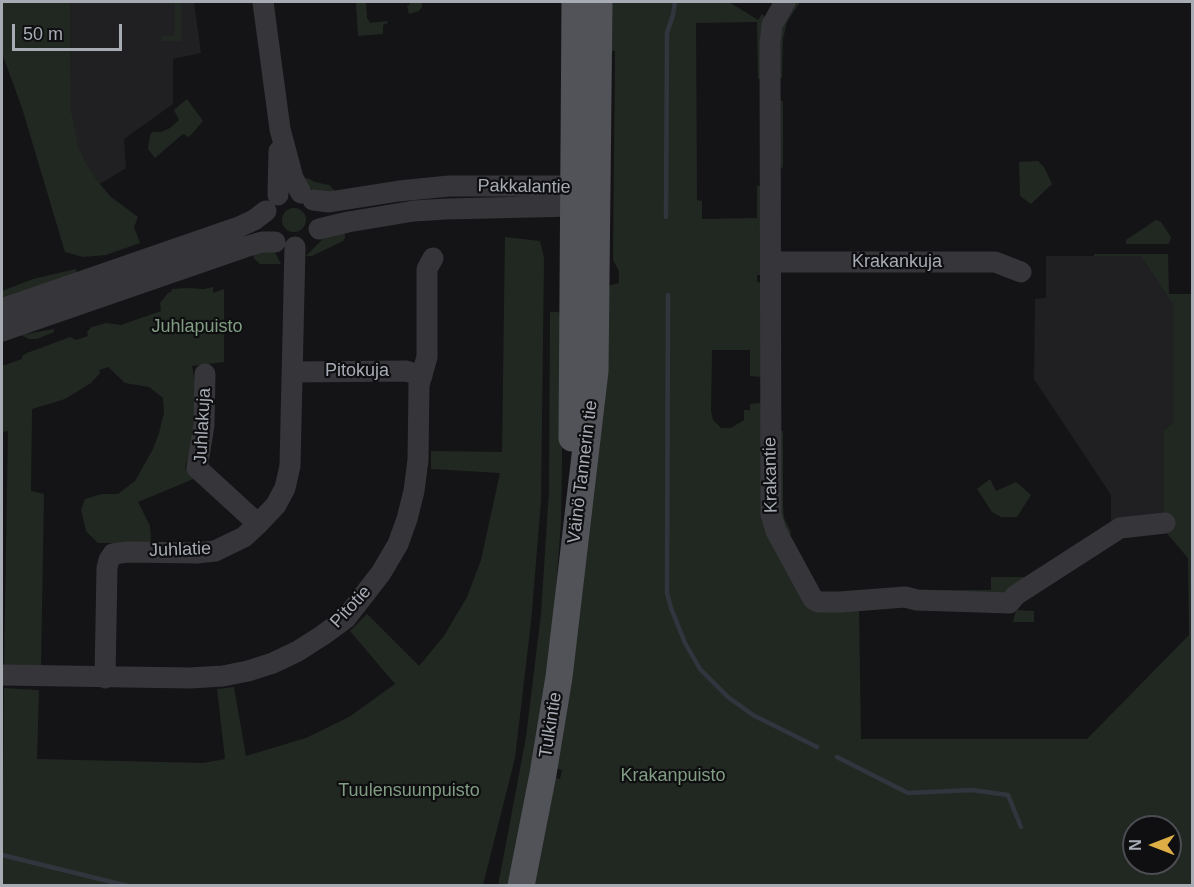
<!DOCTYPE html>
<meta charset="utf-8">
<style>
body{margin:0}
#map{position:relative;width:1194px;height:887px;overflow:hidden;background:#141416;font-family:Arial,sans-serif}
canvas{display:block}
.frame{position:absolute;inset:0;border:3px solid #a7abb4;pointer-events:none}
.north{position:absolute;left:1122px;top:815px;width:60px;height:60px;box-sizing:border-box;background:#0f0f11;border:2px solid #4c4d52;border-radius:50%;rotate:270deg;font-size:16px;font-weight:700;line-height:24px;text-align:center;color:#a7abb4}
.north::after{content:'';display:block;margin:auto;width:21px;height:27px;background:#dcae45;clip-path:polygon(50% 0,100% 100%,50% 72%,0 100%)}
.scale{position:absolute;left:12px;top:24px;width:110px;height:27px;box-sizing:border-box;border:3px solid #a7abb4;border-top:0;padding-left:8px;font-size:18px;line-height:21px;white-space:nowrap;color:#a7abb4;-webkit-text-stroke:4px #0f0f11;paint-order:stroke}
</style>
<div id="map">
<canvas width="1194" height="887"></canvas>
<div class="frame"></div>
<div class="north">N</div>
<div class="scale">50 m</div>
</div>
<script>
const context = document.querySelector('canvas').getContext('2d');
context.lineJoin = 'round';
function fill(path, color) {
  context.fillStyle = color;
  context.fill(path, 'evenodd');
}
function shape(rows) {
  const path = new Path2D();
  for (const r of rows) {
    if (r.length === 3) {
      path.moveTo(r[0] + r[2], r[1]);
      path.arc(r[0], r[1], r[2], 0, 2 * Math.PI);
      continue;
    }
    path.moveTo(r[0], r[1]);
    for (let i = 2; i < r.length; i += 2) path.lineTo(r[i], r[i + 1]);
  }
  return path;
}
function trace(path, color, width, dash) {
  context.strokeStyle = color;
  context.lineWidth = width;
  context.lineCap = dash ? 'butt' : 'round';
  context.setLineDash(dash || []);
  context.stroke(path);
}
function write(font, color, halo, rows, align = 'center') {
  context.font = font + ' Arial,sans-serif';
  context.lineWidth = 4.5;
  context.setLineDash([]);
  context.textBaseline = 'middle';
  context.strokeStyle = halo;
  context.fillStyle = color;
  for (const [text, x, y, turn = 0] of rows) {
    context.save();
    context.translate(x, y);
    context.rotate((+turn || 0) * Math.PI / 180);
    context.textAlign = isNaN(turn) ? turn : align;
    if (halo) context.strokeText(text, 0, 0);
    context.fillText(text, 0, 0);
    context.restore();
  }
}
fill(shape([
 [70,2,194,2,201,53,173,59,173,104,124,139,126,168,100,184,86,163,78,146,73,128,71,110],
 [1046,256,1141,256,1173,305,1173,423,1164,430,1164,518,1111,527,1111,495,1034,379,1035,299,1046,298]
]), '#202022');
fill(shape([
 [2,2,70,2,71,110,78,146,86,163,100,184,111,197,138,217,134,227,140,243,106,255,83,257,65,252,22,108,2,53],
 [175,2,181,2,181,41,161,41,161,36,175,36],
 [356,2,366,2,367,18,370,23,387,21,388,23,383,25,383,34,358,36],
 [409,2,422,2,422,7,419,11,409,14,407,6,410,5],
 [602,2,729,2,758,20,762,14,765,17,763,79,758,79,757,22,696,23,697,200,702,201,702,219,757,218,757,186,763,186,762,275,757,275,757,282,762,283,763,377,750,376,750,350,712,350,711,411,713,420,721,428,731,428,744,420,744,410,750,410,750,404,760,403,764,406,763,501,808,606,859,609,861,739,1087,739,1189,635,1188,558,1165,531,1164,520,1164,430,1173,423,1173,305,1141,256,1094,256,1094,254,1168,254,1169,294,1192,294,1192,885,534,886,553,777,560,779,562,770,555,768,604,287,619,283,619,271,613,260,615,51,608,51],
 [1134,827,1170,827,1170,863,1134,863],
 [792,2,800,2,787,22,783,39,782,78,779,78,781,21],
 [187,99,203,121,189,137,183,134,155,158,148,149,150,135,153,132,161,132,170,128,179,120,174,110],
 [776,100,783,101,783,167,780,169],
 [1038,161,1044,167,1052,184,1031,204,1020,196,1019,162],
 [307,178,315,182,329,185,336,192,316,193,303,181],
 [294,220,12],
 [1156,220,1161,222,1171,237,1169,244,1126,244,1126,240],
 [344,228,345,238,343,241,312,256,306,256,327,235],
 [505,237,540,241,544,258,541,501,531,622,515,758,483,885,2,885,4,688,39,690,37,759,203,763,225,759,217,689,234,687,246,756,306,738,349,717,395,684,350,631,367,614,419,666,444,636,467,597,481,560,500,473,431,469,431,451,502,452],
 [252,251,275,252,281,264,260,264,254,258],
 [76,269,77,274,2,301,2,291,33,279],
 [213,287,213,293,224,289,224,362,192,366,197,393,198,423,185,468,196,478,138,502,150,526,151,543,98,543,86,531,81,510,85,499,102,494,118,494,135,481,153,449,159,433,164,413,163,398,149,387,125,383,108,367,99,370,100,373,91,383,65,399,32,409,31,491,44,494,41,667,4,668,8,431,2,432,2,366,22,359,22,356,27,353,70,337,76,340,88,336,87,332,92,327,106,323,121,325,161,311,160,303,168,293,171,292,172,289,187,288,204,289],
 [550,312,559,312,564,337,561,522,554,613,546,683,512,885,498,886,526,737,541,614,549,490],
 [54,329,54,332,37,339,29,339,21,335],
 [777,431,783,431,783,504,784,518,791,532,790,536,779,524],
 [990,479,996,491,1016,482,1031,495,1017,517,1001,517,992,512,977,489],
 [991,577,1034,577,1001,597,935,590,991,590],
 [1016,610,1034,611,1034,622,1013,622]
]), '#212822');
trace(shape([
 [666,217,667,33,673,15,675,2],
 [668,295,667,593,671,608,685,643,700,669,728,697,753,715,817,747],
 [837,757,908,793,972,790,1008,795,1021,827],
 [2,855,128,886]
]), '#2f363d', 4.5);
trace(shape([
 [263,2,280,129,293,178,301,193],
 [785,2,772,25,770,44,771,514,776,531,813,599,819,602,840,602,905,597,917,600,1009,603,1016,595,1120,528,1165,523],
 [278,195,279,151],
 [313,200,329,202,399,191,449,186,573,186,588,191],
 [319,229,348,222,414,211,446,209,573,206,585,199],
 [771,262,995,262,1021,272],
 [2,309,239,227,254,220,266,211],
 [2,331,245,247,262,242,275,242],
 [293,372,406,371,422,376],
 [205,374,204,425,197,468,258,524],
 [2,675,190,678,223,676,248,671,273,663,298,651,323,635,346,618,381,573,398,544,407,519,414,491,418,460,419,385,427,357,427,269,433,258],
 [105,678,107,568,109,560,113,554,127,552,196,553,215,551,244,537,258,524,276,505,285,488,290,466,295,247]
]), '#36363a', 21);
trace(shape([
 [572,438,575,2],
 [521,886,543,774,559,677,595,371,599,2]
]), '#525359', 27);
write('18px', '#a7abb4', '#0f0f11', [
 ["Pakkalantie",524,187,1],
 ["Krakankuja",897,262],
 ["Pitokuja",357,371],
 ["Juhlakuja",203,426,-87],
 ["Väinö Tannerin tie",583,472,-83],
 ["Krakantie",771,475,-91],
 ["Juhlatie",180,550,-2],
 ["Pitotie",351,607,-47],
 ["Tulkintie",551,725,-81]
]);
write('18px', '#819d83', '#0f0f11', [
 ["Juhlapuisto",197,327],
 ["Krakanpuisto",673,776],
 ["Tuulensuunpuisto",409,791]
]);
</script>
